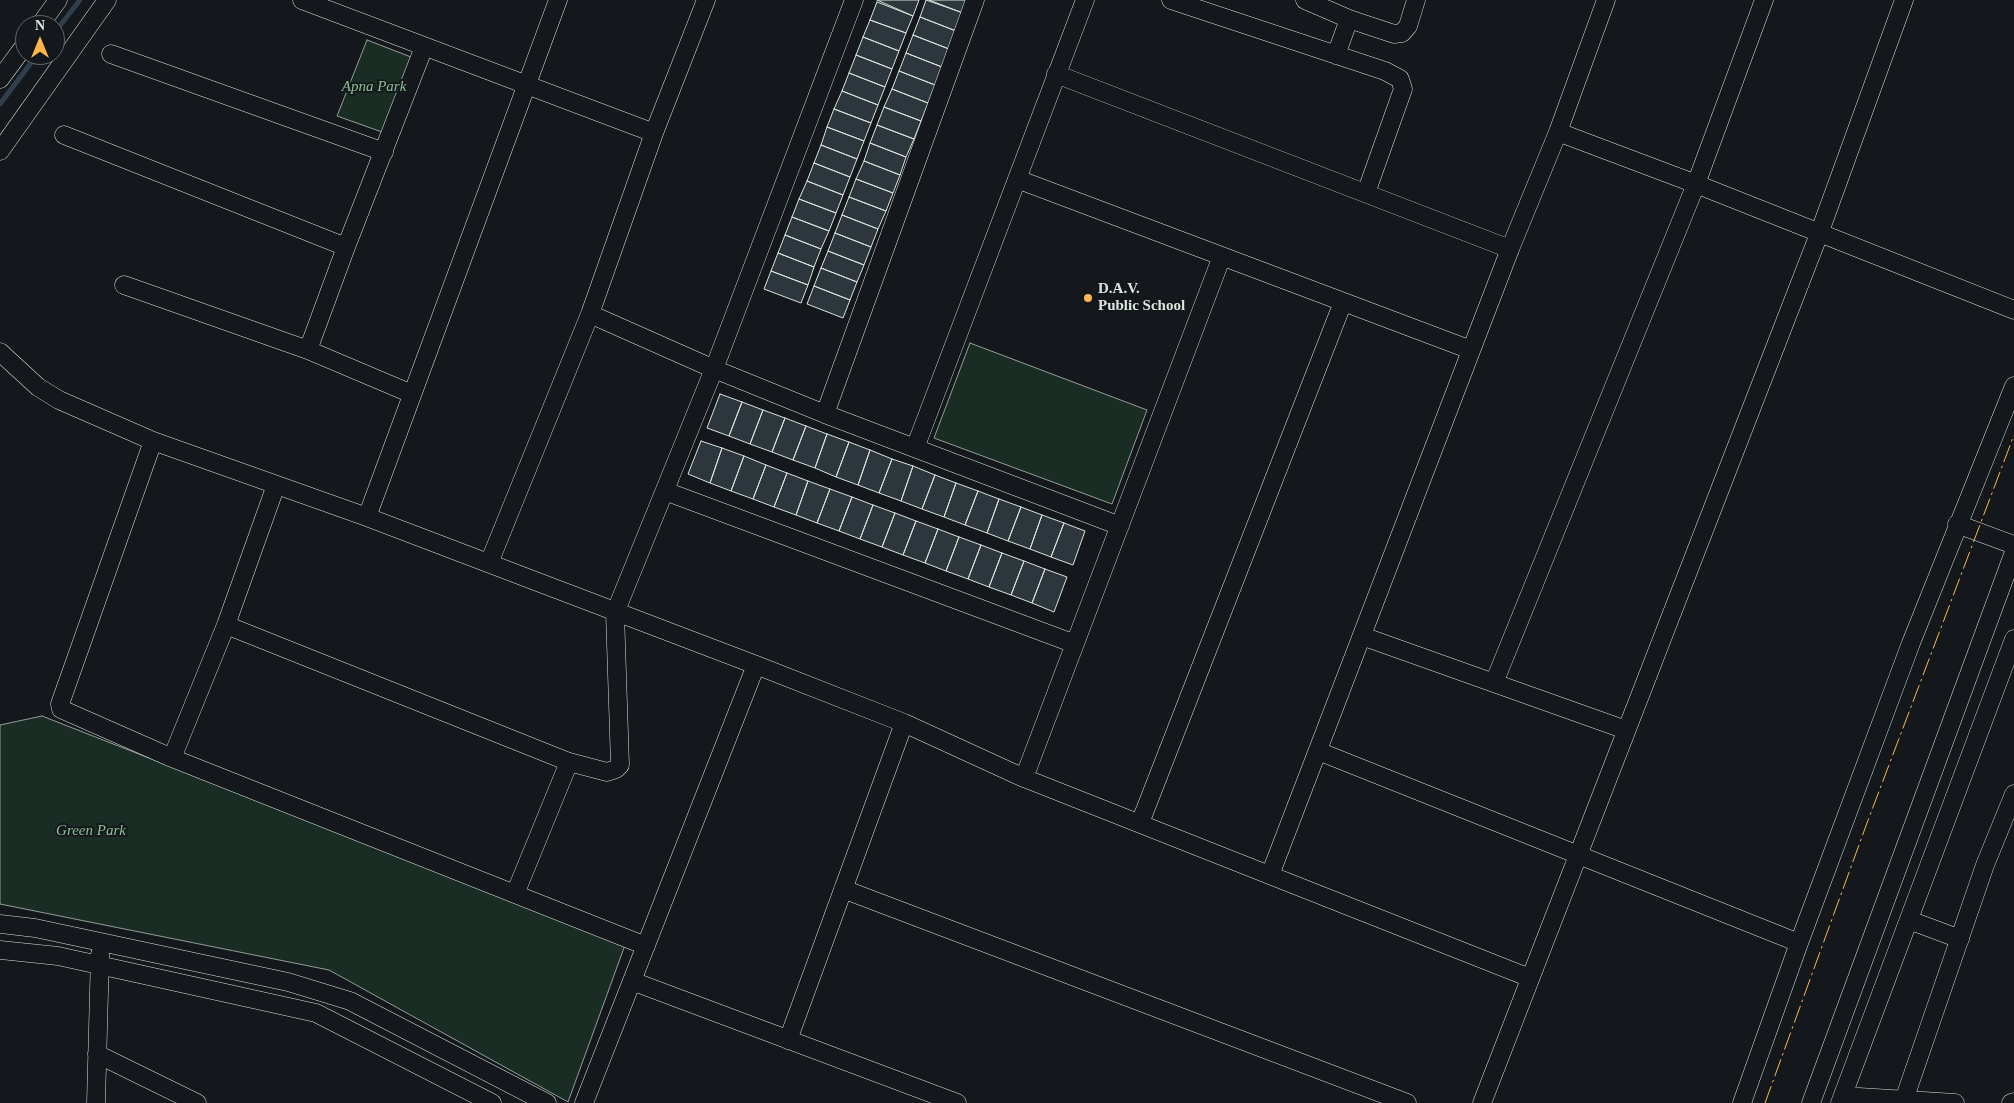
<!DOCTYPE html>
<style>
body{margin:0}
#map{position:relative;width:2014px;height:1103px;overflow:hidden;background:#14181c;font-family:Georgia,serif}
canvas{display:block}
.north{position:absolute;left:15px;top:15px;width:50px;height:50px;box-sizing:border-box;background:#14181c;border:1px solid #626a69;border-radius:50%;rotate:0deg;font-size:14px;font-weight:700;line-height:20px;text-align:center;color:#d8e6dc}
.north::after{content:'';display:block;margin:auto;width:18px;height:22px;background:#ffb74d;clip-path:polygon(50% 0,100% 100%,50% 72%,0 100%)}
</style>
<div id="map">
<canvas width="2014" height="1103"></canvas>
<div class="north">N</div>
</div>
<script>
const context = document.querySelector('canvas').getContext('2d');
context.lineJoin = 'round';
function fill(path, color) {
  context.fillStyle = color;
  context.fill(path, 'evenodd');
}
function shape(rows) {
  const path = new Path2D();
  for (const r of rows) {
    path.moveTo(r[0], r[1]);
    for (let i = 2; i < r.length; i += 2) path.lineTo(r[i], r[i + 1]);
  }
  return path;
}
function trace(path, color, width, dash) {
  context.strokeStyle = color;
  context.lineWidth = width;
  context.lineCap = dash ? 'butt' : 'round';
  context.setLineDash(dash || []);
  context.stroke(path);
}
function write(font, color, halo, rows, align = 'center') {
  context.font = font + ' Georgia,serif';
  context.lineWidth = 4;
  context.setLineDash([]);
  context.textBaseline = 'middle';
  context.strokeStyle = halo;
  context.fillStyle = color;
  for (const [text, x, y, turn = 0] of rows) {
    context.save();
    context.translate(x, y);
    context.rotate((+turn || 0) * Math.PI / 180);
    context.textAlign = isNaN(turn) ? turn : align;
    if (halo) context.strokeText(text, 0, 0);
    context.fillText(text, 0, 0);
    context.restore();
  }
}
const green = shape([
 [367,40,411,57,382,132,337,116,367,40],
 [970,343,1147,410,1112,504,934,438,970,343],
 [42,716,625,945,568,1102,329,970,0,904,0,725,42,716]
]);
fill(green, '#1a2d24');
trace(green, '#939e99', 1);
trace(shape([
 [55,32,80,0],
 [0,104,37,55]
]), '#2f3f4d', 5);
const building = shape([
 [877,0,919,0,913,16,877,0],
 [926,0,963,13,956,31,920,17,926,0],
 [929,0,968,0,963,13,929,0],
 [877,2,913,16,906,33,870,20,877,2],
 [920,17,956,31,949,49,913,35,920,17],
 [870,20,906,33,899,51,863,37,870,20],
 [913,35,949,49,942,67,906,53,913,35],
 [863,37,899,51,892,69,856,55,863,37],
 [906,53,942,67,935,85,899,71,906,53],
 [856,55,892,69,885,87,849,73,856,55],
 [899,71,935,85,928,103,892,89,899,71],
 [849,73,885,87,878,105,842,91,849,73],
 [892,89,928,103,921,121,884,107,892,89],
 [842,91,878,105,871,123,834,109,842,91],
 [884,107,921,121,914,139,877,125,884,107],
 [834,109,871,123,864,141,827,127,834,109],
 [877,125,914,139,906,157,870,143,877,125],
 [827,127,864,141,857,159,821,145,827,127],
 [870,143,906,157,900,175,864,161,870,143],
 [821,145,857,159,850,177,814,163,821,145],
 [864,161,900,175,893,193,856,179,864,161],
 [814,163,850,177,843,195,807,181,814,163],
 [856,179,893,193,886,211,849,197,856,179],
 [807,181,843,195,836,213,799,199,807,181],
 [849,197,886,211,878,229,842,215,849,197],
 [799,199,836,213,829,231,792,217,799,199],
 [842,215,878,229,871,247,835,233,842,215],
 [792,217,829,231,821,249,785,235,792,217],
 [835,233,871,247,864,265,828,251,835,233],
 [785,235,821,249,814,267,778,253,785,235],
 [828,251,864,265,857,282,821,268,828,251],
 [778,253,814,267,808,285,771,271,778,253],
 [821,268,857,282,850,300,814,286,821,268],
 [771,271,808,285,801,303,764,289,771,271],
 [814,286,850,300,843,318,807,304,814,286],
 [720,394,742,402,729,436,707,428,720,394],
 [742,402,763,410,750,444,729,436,742,402],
 [763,410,785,418,772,452,750,444,763,410],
 [785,418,806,426,793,460,772,452,785,418],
 [806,426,827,434,815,468,793,460,806,426],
 [827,434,849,442,836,477,815,468,827,434],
 [701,441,722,448,710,483,688,474,701,441],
 [849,442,870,450,858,485,836,477,849,442],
 [722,448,744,456,731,491,710,483,722,448],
 [870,450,892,459,879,493,858,485,870,450],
 [744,456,766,465,753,499,731,491,744,456],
 [892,459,913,466,901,501,879,493,892,459],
 [766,465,787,473,774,507,753,499,766,465],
 [913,466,935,475,922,509,901,501,913,466],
 [787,473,808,481,796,515,774,507,787,473],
 [935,475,956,483,944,517,922,509,935,475],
 [808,481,830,489,817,523,796,515,808,481],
 [956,483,978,491,965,525,944,517,956,483],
 [830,489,852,497,839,531,817,523,830,489],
 [978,491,999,499,987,533,965,525,978,491],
 [852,497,873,505,860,539,839,531,852,497],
 [999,499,1021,507,1008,541,987,533,999,499],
 [873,505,895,513,882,547,860,539,873,505],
 [1021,507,1042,515,1030,549,1008,541,1021,507],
 [895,513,916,521,903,555,882,547,895,513],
 [1042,515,1064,523,1051,557,1030,549,1042,515],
 [916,521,938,529,925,563,903,555,916,521],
 [1064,523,1085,531,1073,565,1051,557,1064,523],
 [938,529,959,537,946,571,925,563,938,529],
 [959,537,981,545,968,579,946,571,959,537],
 [981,545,1002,553,989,587,968,579,981,545],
 [1002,553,1024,561,1011,595,989,587,1002,553],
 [1024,561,1045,569,1032,603,1011,595,1024,561],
 [1045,569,1067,577,1054,612,1032,603,1045,569]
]);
fill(building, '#2c363c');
trace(building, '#d8e6dc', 1);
const minor = shape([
 [302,0,654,133],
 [1171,0,1385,71,1400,79,1403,89,1366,193],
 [1305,0,1349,19,1336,55],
 [1349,19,1394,34,1402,33,1408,26,1416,0],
 [40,25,58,0],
 [111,54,384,152],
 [1056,74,1510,249],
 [0,79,25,45],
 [1558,132,1696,184,2014,310],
 [64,135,346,247],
 [0,151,107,0],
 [1017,179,1471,350],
 [124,285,308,350,412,394],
 [590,314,714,369,825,414,1120,526],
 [308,350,346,247,424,47],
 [0,352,38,387,59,400,153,441,367,517,756,665,904,723,1024,778,1530,978],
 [825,414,975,0],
 [153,441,60,704,61,709,172,758,646,946],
 [915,448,1085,0],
 [665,491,1075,644],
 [367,517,558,0],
 [1957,524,2014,545],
 [489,563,590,314,654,133,706,0],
 [226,625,569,762,607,772,616,769,620,765,615,613,714,369,854,0],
 [1362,636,1626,730],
 [1494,683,1696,184,1764,0],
 [1318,751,1799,943],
 [172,758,226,625,276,485],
 [1024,778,1222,256],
 [1140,823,1343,302],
 [1270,875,1510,249,1558,132,1606,0],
 [843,889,1407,1103],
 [515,894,569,762],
 [1909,920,1960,939],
 [0,924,35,928,288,982,350,1001,547,1103],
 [0,950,58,956,316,1013,492,1103],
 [632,981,957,1103],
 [788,1040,904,723],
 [97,1054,197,1103],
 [1843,1096,1955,1103],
 [1904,1100,1985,865,2014,794],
 [96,1103,100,954],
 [584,1103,756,665],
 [1482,1103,1819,234,1904,0],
 [1742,1103,1799,943,1911,643,2014,386],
 [1811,1103,2014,552],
 [1840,1103,2014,639],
 [2011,1103,2014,1102]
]);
trace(minor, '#d8e6dc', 19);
trace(minor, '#14181c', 18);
trace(shape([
 [1765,1103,1867,823,2014,435]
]), '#ffb74d', 1, [18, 4, 2.5, 4]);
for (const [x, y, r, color] of [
 [1088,298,5,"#ffb74d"]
]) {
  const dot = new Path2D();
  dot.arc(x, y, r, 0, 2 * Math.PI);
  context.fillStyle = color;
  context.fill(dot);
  trace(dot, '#14181c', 2);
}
write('italic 15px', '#8ac095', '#14181c', [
 ["Apna Park",374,87],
 ["Green Park",91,831]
]);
write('bold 15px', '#d8e6dc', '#14181c', [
 ["D.A.V.",1098,289],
 ["Public School",1098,306]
], 'left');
</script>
